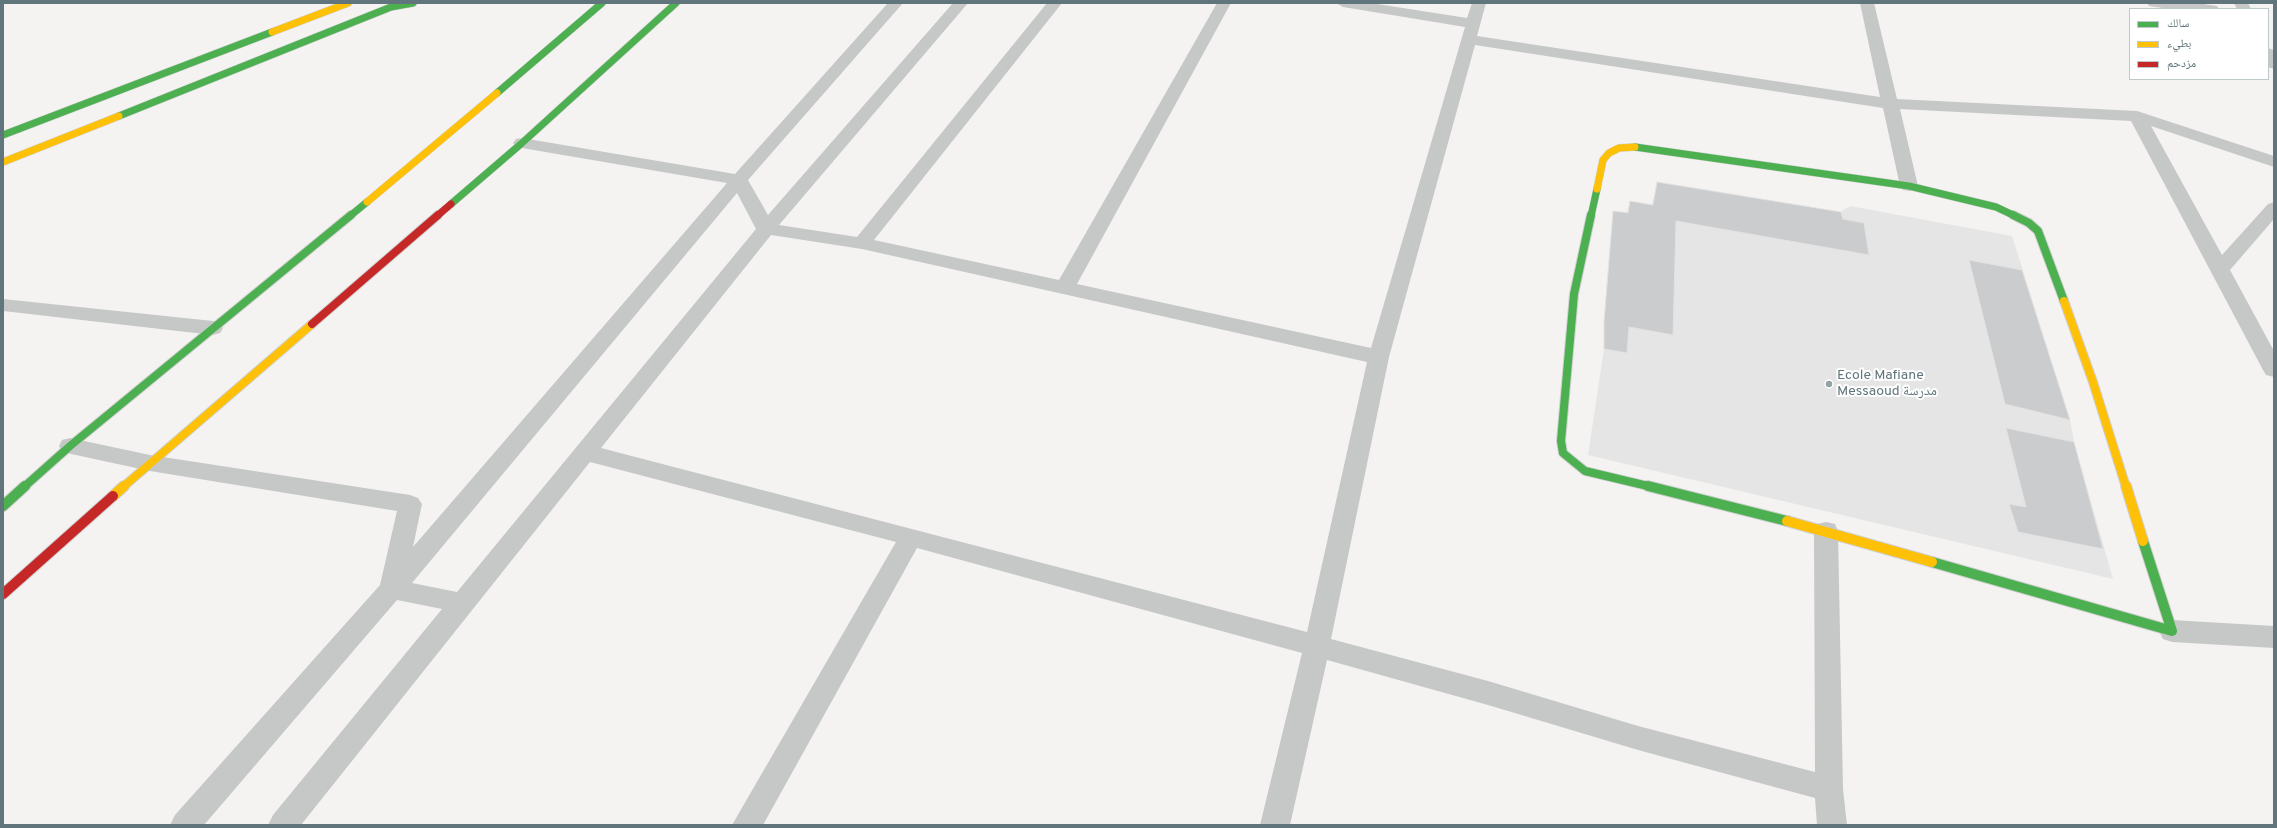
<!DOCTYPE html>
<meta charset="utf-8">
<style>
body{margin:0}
#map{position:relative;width:2277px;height:828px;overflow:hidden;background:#f4f3f2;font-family:Overpass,"Noto Naskh Arabic",sans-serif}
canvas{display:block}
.frame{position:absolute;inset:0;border:4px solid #60767c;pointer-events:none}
.legend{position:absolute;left:2129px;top:8px;width:140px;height:72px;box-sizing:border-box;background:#fff;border:1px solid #bfc8cb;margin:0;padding:5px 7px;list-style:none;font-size:12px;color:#60767c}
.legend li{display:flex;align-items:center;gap:8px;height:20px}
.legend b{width:20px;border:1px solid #bfc8cb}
</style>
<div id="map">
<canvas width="2277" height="828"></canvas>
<div class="frame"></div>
<ul class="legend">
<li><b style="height:5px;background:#4caf50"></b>سالك</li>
<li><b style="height:5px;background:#ffc107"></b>بطيء</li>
<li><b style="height:5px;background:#c62828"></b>مزدحم</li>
</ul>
</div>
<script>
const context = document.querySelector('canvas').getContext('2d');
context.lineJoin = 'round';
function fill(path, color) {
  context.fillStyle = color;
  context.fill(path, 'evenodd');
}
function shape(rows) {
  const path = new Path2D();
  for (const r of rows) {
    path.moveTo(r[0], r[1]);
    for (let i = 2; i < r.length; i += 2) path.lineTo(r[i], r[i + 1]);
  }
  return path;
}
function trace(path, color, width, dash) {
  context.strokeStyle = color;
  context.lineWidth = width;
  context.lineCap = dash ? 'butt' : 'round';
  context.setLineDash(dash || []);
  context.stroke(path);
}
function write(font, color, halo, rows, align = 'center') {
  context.font = font + ' Overpass,"Noto Naskh Arabic",sans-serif';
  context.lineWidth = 4;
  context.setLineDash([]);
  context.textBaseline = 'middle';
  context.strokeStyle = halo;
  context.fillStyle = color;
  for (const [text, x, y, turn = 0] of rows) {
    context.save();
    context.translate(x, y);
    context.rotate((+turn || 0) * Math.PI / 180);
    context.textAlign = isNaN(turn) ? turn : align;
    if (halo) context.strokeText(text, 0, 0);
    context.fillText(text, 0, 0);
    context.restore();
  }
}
fill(shape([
 [1657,182,1841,212,1850,206,2012,236,2070,420,2074,442,2113,579,1588,455,1604,349,1604,322,1613,211,1627,212,1630,201,1652,205]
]), '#e4e5e4');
const building = shape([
 [1657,182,1841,212,1843,219,1864,223,1869,255,1676,221,1673,335,1629,327,1627,353,1604,349,1604,322,1613,211,1628,213,1630,201,1653,205,1657,182],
 [1969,260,2022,270,2070,420,2005,404,1969,260],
 [2006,428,2074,442,2103,549,2018,532,2009,504,2026,507,2006,428]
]);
fill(building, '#cbcccd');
trace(building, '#e3e2e2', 1);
const fastFar2 = shape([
 [497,93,602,3],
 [119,116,391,7,413,3],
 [3,135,272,32],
 [1635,147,1909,186,1996,207,2015,216],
 [451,204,522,143,676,3],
 [350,216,367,202],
 [1591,216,1597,189]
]);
const fastFar1 = shape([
 [1591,215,1574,294,1561,441,1563,453,1585,471,1652,487],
 [2013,215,2029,223,2038,231,2064,301],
 [24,487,70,446,351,215]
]);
const fast = shape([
 [1648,486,1787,521],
 [3,506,25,486],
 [1932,562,2172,631,2143,541]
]);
const slowFar2 = shape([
 [272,32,348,3],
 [3,162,119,116],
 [1597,189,1603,160,1609,153,1619,148,1635,147],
 [367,202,497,93]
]);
const slowFar1 = shape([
 [2064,301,2093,382,2126,487],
 [123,487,312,324]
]);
const slow = shape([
 [2126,486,2143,541],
 [113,496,124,486],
 [1787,521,1932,562]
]);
const jamFar2 = shape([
 [437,216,451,204]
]);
const jamFar1 = shape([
 [312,324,438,215]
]);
const jam = shape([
 [3,594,113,496]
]);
trace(fastFar2, '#cfd0d0', 8);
trace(fastFar1, '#cfd0d0', 10);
trace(fast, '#cfd0d0', 12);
trace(slowFar2, '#cfd0d0', 8);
trace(slowFar1, '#cfd0d0', 10);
trace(slow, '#cfd0d0', 12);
trace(jamFar2, '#cfd0d0', 8);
trace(jamFar1, '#cfd0d0', 10);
trace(jam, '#cfd0d0', 12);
fill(shape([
 [888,3,903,3,748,180,768,215,953,3,968,3,779,225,857,237,1047,3,1062,3,874,240,1059,280,1217,3,1231,3,1077,284,1371,348,1465,27,1343,7,1336,3,1371,3,1467,18,1472,3,1486,3,1477,36,1880,97,1860,3,1874,3,1897,99,2137,111,2274,156,2274,167,2151,126,2222,255,2268,204,2274,202,2274,219,2230,270,2274,351,2274,377,2266,375,2263,370,2131,121,1900,109,1918,186,1915,190,1909,191,1903,190,1900,186,1883,108,1475,45,1389,357,1331,639,1488,681,1638,726,1815,772,1814,531,1817,524,1826,522,1835,524,1838,531,1843,789,1847,825,1817,825,1815,798,1638,750,1488,705,1327,660,1290,825,1260,825,1302,653,917,548,763,825,732,825,896,542,590,462,301,825,268,825,273,815,442,609,397,600,204,825,170,825,175,815,380,585,397,511,150,471,62,452,59,446,62,440,70,438,150,455,410,495,418,498,422,504,413,547,727,183,522,148,516,147,513,143,516,139,522,138,735,174,888,3],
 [737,193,756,229,457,592,412,583,737,193],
 [771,235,862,249,1367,362,1307,632,601,448,771,235],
 [2147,3,2197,3,2217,6,2219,9,2169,9,2149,6,2147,3],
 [2234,3,2248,3,2251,9,2237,9,2234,3],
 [2268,48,2274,50,2274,69,2268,67,2268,48],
 [3,299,213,321,220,323,223,328,220,333,213,335,3,311,3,299],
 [2172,620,2274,626,2274,648,2172,642,2163,639,2159,631,2163,623,2172,620]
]), '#c6c8c8');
trace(fastFar2, '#4caf50', 7);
trace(fastFar1, '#4caf50', 8);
trace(fast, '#4caf50', 10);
trace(slowFar2, '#ffc107', 7);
trace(slowFar1, '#ffc107', 8);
trace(slow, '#ffc107', 10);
trace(jamFar2, '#c62828', 7);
trace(jamFar1, '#c62828', 8);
trace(jam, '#c62828', 10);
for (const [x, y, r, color] of [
 [1829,384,4,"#94a2a5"]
]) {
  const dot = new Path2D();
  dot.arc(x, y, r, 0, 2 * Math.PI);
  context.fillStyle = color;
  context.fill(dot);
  trace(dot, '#fff', 1.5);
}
write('14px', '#60767c', '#fff', [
 ["Ecole Mafiane",1837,376],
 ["Messaoud مدرسة",1837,392]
], 'left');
</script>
